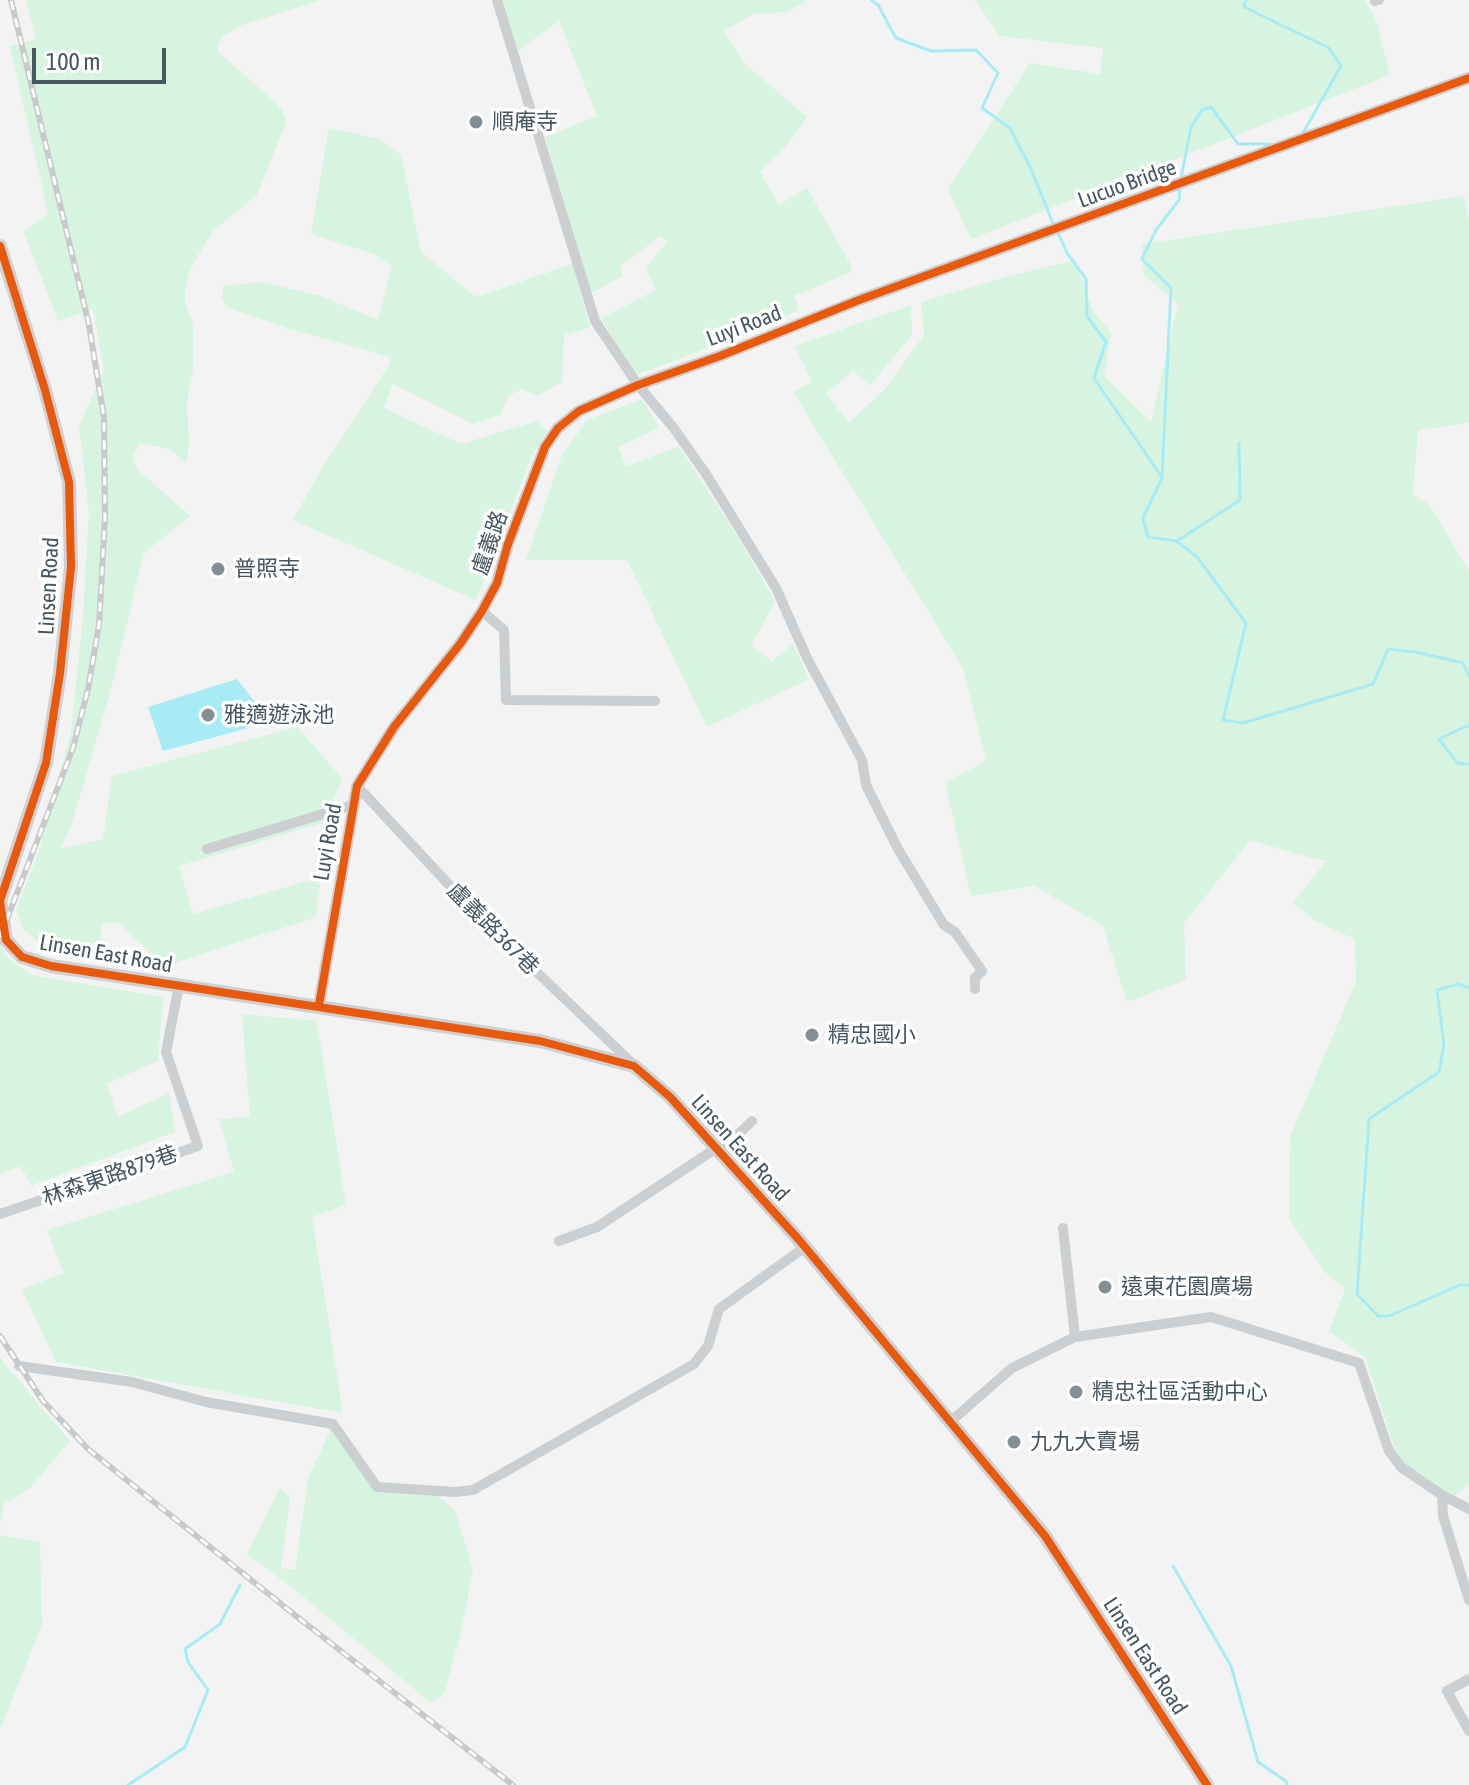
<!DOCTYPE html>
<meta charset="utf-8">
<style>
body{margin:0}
#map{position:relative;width:1469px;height:1785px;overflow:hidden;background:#f3f3f3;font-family:"Asap Condensed",sans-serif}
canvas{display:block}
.scale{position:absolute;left:32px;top:48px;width:134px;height:36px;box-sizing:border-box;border:4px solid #475762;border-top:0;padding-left:10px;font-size:24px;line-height:28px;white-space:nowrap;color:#475762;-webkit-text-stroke:6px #fff;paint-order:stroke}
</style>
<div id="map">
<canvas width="1469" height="1785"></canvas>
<div class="scale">100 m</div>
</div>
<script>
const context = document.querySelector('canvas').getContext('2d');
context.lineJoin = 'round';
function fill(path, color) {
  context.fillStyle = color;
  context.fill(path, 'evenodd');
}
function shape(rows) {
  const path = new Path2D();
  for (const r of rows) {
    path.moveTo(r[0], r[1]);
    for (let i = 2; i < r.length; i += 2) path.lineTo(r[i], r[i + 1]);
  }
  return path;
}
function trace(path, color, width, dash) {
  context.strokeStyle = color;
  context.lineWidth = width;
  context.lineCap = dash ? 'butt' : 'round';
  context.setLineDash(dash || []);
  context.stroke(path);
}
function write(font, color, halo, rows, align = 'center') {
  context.font = font + ' "Asap Condensed","Noto Sans TC",sans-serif';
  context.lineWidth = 7;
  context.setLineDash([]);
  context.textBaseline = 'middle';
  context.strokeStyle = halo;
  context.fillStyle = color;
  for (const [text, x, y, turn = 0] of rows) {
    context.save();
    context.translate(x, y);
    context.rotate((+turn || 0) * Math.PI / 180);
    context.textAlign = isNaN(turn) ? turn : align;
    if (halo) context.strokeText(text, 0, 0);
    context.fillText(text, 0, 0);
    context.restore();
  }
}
fill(shape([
 [26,0,321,0,242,25,223,36,217,47,219,53,273,100,282,110,286,122,257,195,213,231,192,265,185,287,185,301,193,325,193,369,187,402,189,444,186,463,170,449,140,443,133,456,137,469,190,516,144,553,110,693,71,826,60,849,103,839,112,776,297,727,342,778,325,822,179,866,193,914,321,877,316,917,165,966,118,923,102,923,97,960,47,948,24,930,16,910,39,851,71,732,83,616,89,513,79,426,104,371,93,309,58,321,24,232,48,213,10,46,36,39],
 [501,0,807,0,788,12,753,14,724,31,744,63,807,117,784,148,760,172,779,205,807,188,852,267,851,272,794,296,799,310,747,333,636,375,601,318,656,290,646,269,667,241,661,236,620,266,623,276,591,293,545,137,597,116,559,21,516,52],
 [975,0,1365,0,1376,20,1390,75,971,239,948,189,1030,63,1100,74,1103,48,1000,36],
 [329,128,379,139,401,155,421,252,473,295,479,296,573,264,590,327,564,335,562,382,537,396,522,389,508,396,500,415,473,424,393,384,384,408,461,444,537,421,547,431,532,456,476,600,293,520,322,468,389,365,391,357,286,328,227,307,222,298,223,286,262,282,321,296,378,320,392,266,374,254,311,234],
 [1464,196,1469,220,1469,423,1418,430,1413,494,1429,504,1469,572,1469,1484,1451,1499,1399,1462,1365,1357,1329,1331,1345,1289,1325,1272,1289,1218,1290,1137,1356,981,1355,939,1316,921,1293,903,1327,860,1316,859,1250,840,1184,923,1186,980,1127,1002,1103,926,1035,886,971,896,945,782,986,761,963,668,793,392,812,382,795,346,911,305,912,335,870,385,853,371,826,394,849,423,885,389,924,335,921,302,1013,275,1075,260,1093,311,1111,333,1104,376,1151,422,1178,304,1144,275,1142,244],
 [642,399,659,428,618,447,626,466,679,447,735,532,775,601,751,646,772,661,793,644,809,679,707,727,627,560,526,560,562,455,587,420],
 [0,941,5,955,31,975,163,997,158,1060,107,1084,118,1117,169,1093,175,1132,32,1185,20,1166,0,1174],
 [242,1014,317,1021,346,1205,312,1217,343,1413,56,1362,22,1289,64,1273,47,1230,234,1172,219,1119,250,1117],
 [0,1358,70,1441,30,1488,4,1504,0,1524],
 [333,1424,377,1487,433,1490,455,1511,473,1569,462,1628,444,1694,431,1703,294,1589,247,1554,280,1488,290,1497,281,1568,295,1570,308,1479],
 [0,1535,40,1542,42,1624,0,1729]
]), '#d6f4df');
fill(shape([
 [237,679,271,722,163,751,148,707]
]), '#a7ebf4');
trace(shape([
 [871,0,878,5,896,38,931,51,976,50,998,73,982,108,1010,128,1031,169,1054,226],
 [1246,0,1244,7,1329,48,1341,66,1303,133],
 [1181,178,1191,127,1202,110,1211,107,1238,144,1270,144],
 [1180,186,1179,200,1156,230,1142,259,1171,288,1162,478,1143,518,1148,537,1176,541,1197,557,1246,623,1223,720,1243,723,1373,684,1388,649,1416,652,1463,663,1469,677],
 [1058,233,1067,253,1086,279,1087,316,1106,342,1094,378,1161,476],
 [1177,541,1240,500,1239,443],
 [1469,725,1439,739,1457,763,1469,764],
 [1469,988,1459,984,1437,990,1444,1045,1439,1072,1369,1119,1357,1294,1378,1316,1389,1316,1460,1285,1469,1285],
 [1173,1566,1231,1666,1258,1762,1286,1781,1287,1785],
 [128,1785,185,1747,208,1690,188,1662,185,1649,220,1624,240,1585]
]), '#a7ebf4', 3);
trace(shape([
 [497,0,595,321,638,385,673,427,706,474,776,588,807,658,862,760,866,785,898,849,944,925,955,932,982,971,975,978,975,989],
 [1375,1,1379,0],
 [482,611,504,630,506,700,655,701],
 [357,786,479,917,633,1064],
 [207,849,353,805],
 [719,1153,752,1121],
 [0,1214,198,1146,166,1052,179,985],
 [1063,1228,1075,1337],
 [559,1241,597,1227,715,1149],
 [19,1366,132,1382,206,1402,333,1424,377,1487,455,1492,473,1490,694,1364,708,1346,719,1309,805,1247],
 [950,1422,1012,1368,1075,1337,1211,1317,1359,1363,1389,1451,1401,1467,1442,1495,1469,1509],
 [1442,1495,1443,1516,1469,1600],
 [1469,1679,1447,1691,1469,1731]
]), '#cbcfd2', 10);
trace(shape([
 [319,1005,357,786,394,727,460,644,482,611,497,583,508,544,545,447,558,428,579,411,638,385,720,356,859,300,1469,78]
]), '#cbcfd2', 12);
trace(shape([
 [0,246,45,390,69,482,71,567,60,673,46,763,0,901,6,940,22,957,51,966,540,1041,634,1066,670,1097,800,1241,1045,1536,1207,1785]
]), '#cdd1d4', 14);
const rail = shape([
 [0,937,73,748,88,689,99,625,105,518,104,418,89,325,11,0],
 [0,1336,43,1401,88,1449,296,1616,513,1785]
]);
trace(rail, '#c7c9cc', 6);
trace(rail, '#fff', 3, [9]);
trace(shape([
 [0,246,45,390,69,482,71,567,60,673,46,763,0,901,6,940,22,957,51,966,540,1041,634,1066,670,1097,800,1241,1045,1536,1207,1785],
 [319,1005,357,786,394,727,460,644,482,611,497,583,508,544,545,447,558,428,579,411,638,385,720,356,859,300,1469,78]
]), '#e8590c', 8);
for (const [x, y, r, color] of [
 [476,122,8,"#838e95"],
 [218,569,8,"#838e95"],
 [208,715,8,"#838e95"],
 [812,1035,8,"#838e95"],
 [1105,1287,8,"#838e95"],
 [1076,1392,8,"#838e95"],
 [1014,1442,8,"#838e95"]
]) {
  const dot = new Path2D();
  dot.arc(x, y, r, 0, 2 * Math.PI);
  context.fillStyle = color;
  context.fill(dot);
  trace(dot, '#fff', 3);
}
write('22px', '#475762', '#fff', [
 ["順庵寺",492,122],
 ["普照寺",234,569],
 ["雅適遊泳池",224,715],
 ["精忠國小",828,1035],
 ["遠東花園廣場",1121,1287],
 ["精忠社區活動中心",1092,1392],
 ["九九大賣場",1030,1442]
], 'left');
write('22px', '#475762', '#fff', [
 ["Lucuo Bridge",1127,184,-20],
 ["Luyi Road",744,326,-21],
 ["盧義路",490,543,-71],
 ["Linsen Road",49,586,-87],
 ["Luyi Road",328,842,-80],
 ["盧義路367巷",493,929,45],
 ["Linsen East Road",106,954,10],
 ["Linsen East Road",740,1148,48],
 ["林森東路879巷",110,1176,-19],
 ["Linsen East Road",1145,1656,57]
]);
</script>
